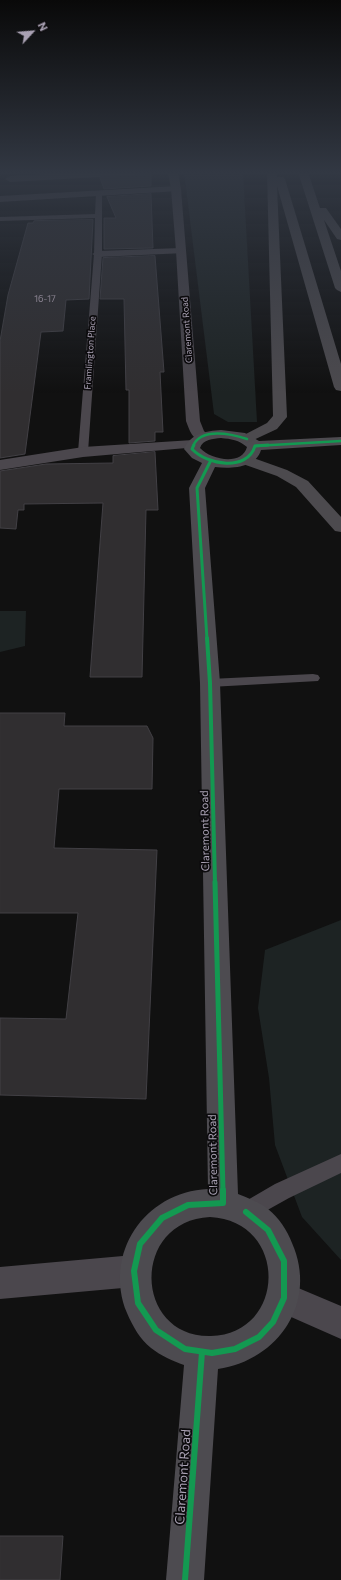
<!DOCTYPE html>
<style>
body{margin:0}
#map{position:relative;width:341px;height:1580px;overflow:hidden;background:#111;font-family:Commissioner,sans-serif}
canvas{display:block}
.north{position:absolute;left:12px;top:12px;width:40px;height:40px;-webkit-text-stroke:3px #0c0b0d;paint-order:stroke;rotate:64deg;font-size:11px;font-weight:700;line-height:16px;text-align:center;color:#a9a1b3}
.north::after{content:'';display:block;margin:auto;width:14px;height:18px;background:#a9a1b3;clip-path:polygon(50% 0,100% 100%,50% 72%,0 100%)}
</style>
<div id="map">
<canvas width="341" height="1580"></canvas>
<div class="north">N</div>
</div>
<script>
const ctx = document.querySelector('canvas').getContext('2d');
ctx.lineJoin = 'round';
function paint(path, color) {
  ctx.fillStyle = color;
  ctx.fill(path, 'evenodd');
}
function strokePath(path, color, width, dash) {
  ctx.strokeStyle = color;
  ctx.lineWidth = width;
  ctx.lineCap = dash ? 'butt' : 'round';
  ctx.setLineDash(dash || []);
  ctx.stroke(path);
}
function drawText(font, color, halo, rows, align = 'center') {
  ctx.font = font + ' Commissioner,sans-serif';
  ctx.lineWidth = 3.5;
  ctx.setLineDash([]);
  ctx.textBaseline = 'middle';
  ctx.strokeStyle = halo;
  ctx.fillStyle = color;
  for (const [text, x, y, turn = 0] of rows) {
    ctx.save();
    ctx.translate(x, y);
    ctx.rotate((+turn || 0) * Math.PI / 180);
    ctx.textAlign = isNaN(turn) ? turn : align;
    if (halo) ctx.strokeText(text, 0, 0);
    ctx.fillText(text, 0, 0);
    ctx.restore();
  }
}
paint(new Path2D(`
 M184 172H243L257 422H228L214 414Z
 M0 611H26L25 646 0 652Z
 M341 920V1260L302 1217 275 1145 269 1078 258 1008 265 950Z`), '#1d2323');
const building = new Path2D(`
 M151 174V186L104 189 100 178Z
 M151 194 153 248 104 249V218H116L107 197Z
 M93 220 89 299 66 300 63 331 41 332 25 454 0 458V341L8 295 28 223H33L34 221Z
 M155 256 164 372H160L163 432H155V441L129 443V390H126L124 299H100L103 258Z
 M155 452 158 510H146L142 677H90L103 503 24 504V510H18L16 529 0 528V471L46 464 113 463V456Z
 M0 713H65L64 726H147L153 738 152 789H59L54 848 157 850 146 1099 0 1095V1018L66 1019 78 913H0Z
 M0 1536H63L60 1580H0Z`);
paint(building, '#302e30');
strokePath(building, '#424045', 1);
paint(new Path2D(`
 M99 191 102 193V254L88 452 83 455 78 452 94 254 95 218 0 221V217L95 214 96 193Z
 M313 674 318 675 320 678 318 681 210 687 205 686 203 683 205 680 210 679Z
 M341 1154V1173L289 1198 246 1222 239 1219 236 1212 239 1205 275 1184Z`), '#4b474d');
paint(new Path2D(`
 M80 172H139L134 175 10 182 5 179 10 176Z
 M176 186 181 189 179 191 0 202V196Z
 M181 248 186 251 185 253 98 257 92 254 98 251Z
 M193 440 198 441 200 444 198 447 83 457 0 470V460L83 447Z
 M284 1282 341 1306V1339L273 1309 268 1298 273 1287Z`), '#4b474d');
paint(new Path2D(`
 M168 172H178L181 189 200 421 204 431 210 437 208 440C194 444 190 432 186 421L176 251 171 189Z
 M134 1255 145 1260 150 1271 145 1282 134 1287 0 1299V1267Z`), '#4b474d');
paint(new Path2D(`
 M221 430 245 433 259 441 341 437V445L261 450C256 468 231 469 215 467L205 488 220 683 238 1194C248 1198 259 1202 268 1209 279 1218 287 1230 292 1243 318 1302 279 1360 218 1369L204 1580H166L184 1365C173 1361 161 1356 151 1348 140 1339 133 1327 127 1313 103 1254 144 1192 208 1189L200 683 189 488 202 463 192 458 184 449C191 433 206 431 221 430ZM221 438C231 439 239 440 247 447 242 466 211 460 200 448 203 439 213 439 221 438ZM210 1217C289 1221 287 1334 211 1336 134 1338 130 1221 210 1217Z`), '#4d4b50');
paint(new Path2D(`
 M267 172H277V177H283L285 179 341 364V391L336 390 334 387 277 186 287 417 277 429 247 443 242 442 240 439 242 436 267 423 273 416Z
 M298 172H308L320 208H326L341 229V240L337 239 324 220 341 271V292L337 290 335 288Z
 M245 455 287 470 308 481 341 517V532L335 531 296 487 277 476 240 463 237 460 240 457Z`), '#4c4a4e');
strokePath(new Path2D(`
 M193 446C201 427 232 434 247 439
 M255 446 341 441`), '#139951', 2.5);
strokePath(new Path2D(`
 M194 445 192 449C207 465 247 472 255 446L268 445
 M207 639 197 488 210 462`), '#139951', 3);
strokePath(new Path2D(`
 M207 638 210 683 215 883`), '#139951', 4);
strokePath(new Path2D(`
 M215 882 223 1191`), '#139951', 5);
strokePath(new Path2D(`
 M223 1190V1203L188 1205 162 1218 140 1244 134 1271 138 1303 156 1330 185 1349 212 1353 235 1349 259 1337 273 1322 284 1298V1261L268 1230 246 1212
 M185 1580 202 1352`), '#139951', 6);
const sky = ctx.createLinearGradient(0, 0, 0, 393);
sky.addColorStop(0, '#090909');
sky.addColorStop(0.44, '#323843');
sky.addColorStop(1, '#32384300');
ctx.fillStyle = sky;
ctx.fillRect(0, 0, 341, 393);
drawText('9px', '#8b8492', null, [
 ["16-17",45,299]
]);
drawText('9px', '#a9a1b3', '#0c0b0d', [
 ["Claremont Road",187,330,-94],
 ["Framlington Place",90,353,-86]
]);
drawText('11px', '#a9a1b3', '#0c0b0d', [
 ["Claremont Road",205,831,-91],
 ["Claremont Road",213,1155,-91]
]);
drawText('13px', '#a9a1b3', '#0c0b0d', [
 ["Claremont Road",183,1477,-86]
]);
</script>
